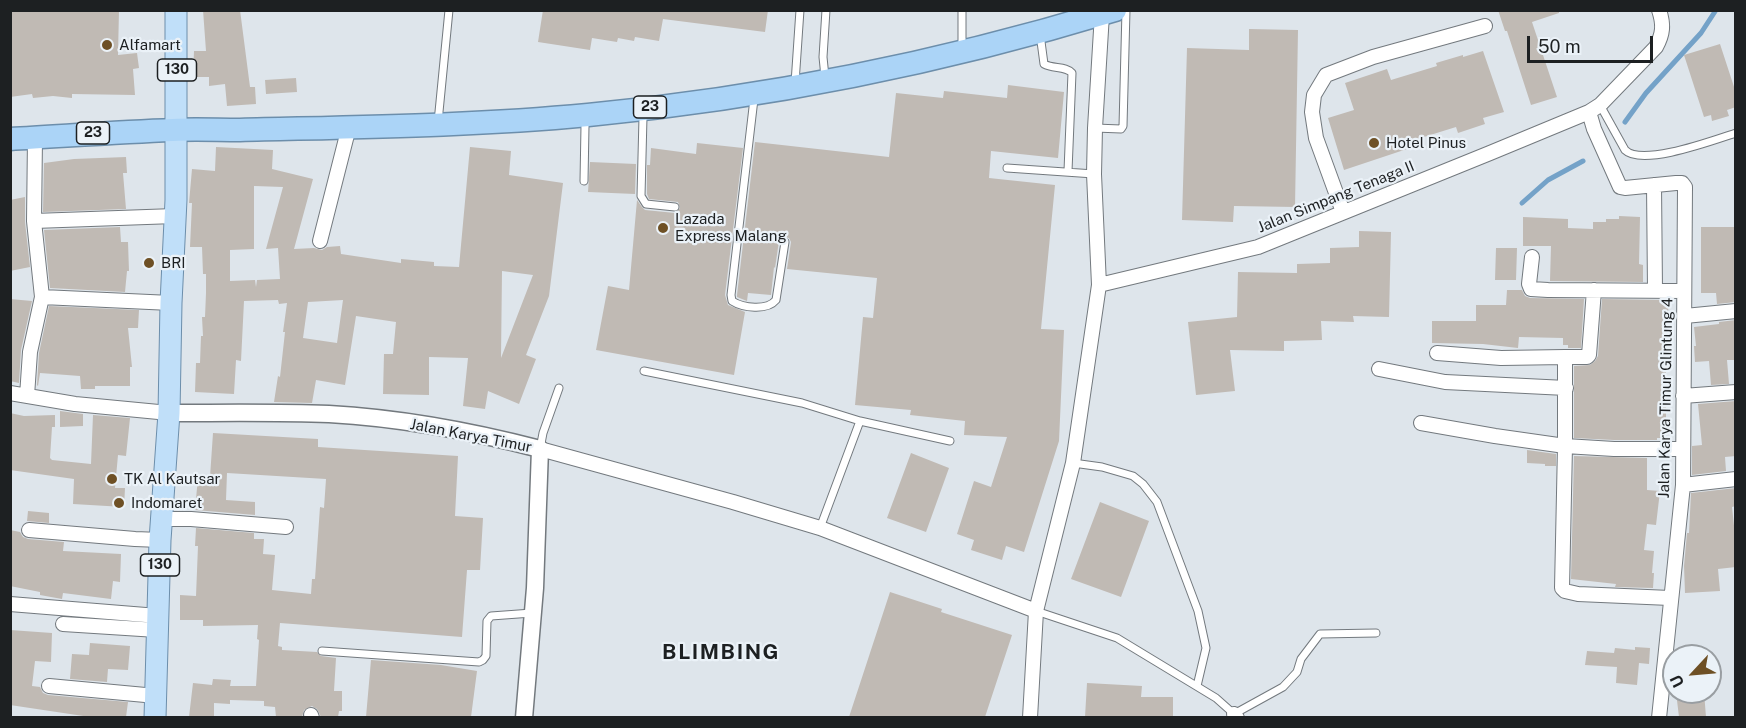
<!DOCTYPE html>
<style>
body{margin:0}
#map{position:relative;width:1746px;height:728px;overflow:hidden;background:#dee5eb;font-family:"Public Sans",sans-serif}
canvas{display:block}
.frame{position:absolute;inset:0;border:12px solid #1d2022;pointer-events:none}
.north{position:absolute;left:1662px;top:644px;width:60px;height:60px;box-sizing:border-box;background:#ebf2f8;border:2px solid #999ea2;border-radius:50%;rotate:244deg;font-size:16px;font-weight:700;line-height:24px;text-align:center;color:#1d2022}
.north::after{content:'';display:block;margin:auto;width:21px;height:27px;background:#6e5025;clip-path:polygon(50% 0,100% 100%,50% 72%,0 100%)}
.scale{position:absolute;left:1527px;top:36px;width:126px;height:27px;box-sizing:border-box;border:3px solid #1d2022;border-top:0;padding-left:8px;font-size:18px;line-height:21px;white-space:nowrap;color:#1d2022;-webkit-text-stroke:4px #ebf2f8;paint-order:stroke}
</style>
<div id="map">
<canvas width="1746" height="728"></canvas>
<div class="frame"></div>
<div class="north">U</div>
<div class="scale">50 m</div>
</div>
<script>
const ctx = document.querySelector('canvas').getContext('2d');
ctx.lineJoin = 'round';
function strokePath(path, color, width, dash) {
  ctx.strokeStyle = color;
  ctx.lineWidth = width;
  ctx.lineCap = dash ? 'butt' : 'round';
  ctx.setLineDash(dash || []);
  ctx.stroke(path);
}
function paint(path, color) {
  ctx.fillStyle = color;
  ctx.fill(path, 'evenodd');
}
function drawText(font, color, halo, rows, align = 'center') {
  ctx.font = font + ' "Public Sans",sans-serif';
  ctx.lineWidth = 4.5;
  ctx.setLineDash([]);
  ctx.textBaseline = 'middle';
  ctx.strokeStyle = halo;
  ctx.fillStyle = color;
  for (const [text, x, y, turn = 0] of rows) {
    ctx.save();
    ctx.translate(x, y);
    ctx.rotate((+turn || 0) * Math.PI / 180);
    ctx.textAlign = isNaN(turn) ? turn : align;
    if (halo) ctx.strokeText(text, 0, 0);
    ctx.fillText(text, 0, 0);
    ctx.restore();
  }
}
strokePath(new Path2D(`
 M1625 122 1646 93 1701 33 1716 10
 M1522 203 1548 180 1583 161`), '#74a2c8', 5);
paint(new Path2D(`
 M10 10H119L118 55 137 53 139 68 133 69 135 95 72 94V98L53 96 33 98 32 94 10 97Z
 M203 10H240L250 87H255L256 104 227 106 225 84 209 86V77H193L194 51H206Z
 M543 10H768L765 32 663 19 659 41 635 37 634 41 618 38 617 42 592 38 590 50 538 42Z
 M1498 10H1559V13L1532 22 1557 97 1531 105 1507 31H1505Z
 M1249 29 1298 30 1295 207 1234 206 1233 222 1182 220 1187 48 1249 50Z
 M1720 44 1736 93V107L1727 110 1729 116 1712 121 1711 115 1704 117 1684 55Z
 M1483 51 1504 112 1483 118 1485 124 1458 133 1456 127 1411 141 1413 147 1344 170 1328 118 1354 110 1345 83 1387 69 1391 80 1437 66 1436 63 1463 55V57Z
 M296 78 297 92 266 94 265 80Z
 M1008 85 1064 92 1058 158 991 151 989 178 1055 185 1041 329 1064 330 1059 441 1024 552 1006 546 1002 560 971 550 974 540 957 534 974 481 991 487 1007 437 964 435 965 421 910 415 911 410 855 405 863 317 873 318 877 278 787 269 791 242 789 238 784 237 779 241 775 268 774 267 771 295 748 293 747 301 737 297V295L755 142 889 157 896 93 943 98 944 91 1007 98Z
 M697 143 743 148 725 295 728 305 745 312 734 375 596 350 608 286 629 290 637 200 642 207 645 210 675 213 680 208 678 202 649 199 647 194V165H650L651 148 696 154Z
 M216 147 273 150 272 169 313 179 294 249 314 248 322 250 327 247 340 246 341 254 401 263V259L434 262V266L459 267 470 147 511 151 509 175 563 183 549 296 526 355 536 359 519 404 488 391 485 409 463 406 468 358 429 357V395L383 394 384 354H393L396 322 356 316 345 385 316 380 312 403 274 402 278 376 280 377 285 332H283L287 303 279 304 278 300 244 301 241 361 236 360 234 394 195 392 196 363H200L201 336H203L202 317H205L206 293V274H203L202 247H190L192 203H189L192 169 215 171ZM254 186 283 187 266 249 278 248 280 279 257 280 256 287 255 280 230 281V250L254 249ZM502 271 533 275 501 358ZM343 300 337 343 303 338 308 302Z
 M126 157 127 173H123L126 209 43 212 44 163 74 159Z
 M590 162 636 164 635 194 588 192Z
 M25 197V222L30 267 10 271V200Z
 M1619 216 1640 217 1639 264 1643 265V282L1550 281 1551 246H1523V217L1568 219V228L1593 229V222H1606V219H1619Z
 M120 227 121 242H128L129 271H127L125 292 50 288 44 230Z
 M1701 227H1736V302L1717 304 1716 293H1701Z
 M1359 231 1391 232 1389 317 1353 316 1354 322 1321 321 1322 340 1284 341V351L1230 350 1235 391 1196 395 1188 322 1237 317 1238 272 1297 273V264L1330 263V248L1359 247Z
 M1496 248H1517L1516 280H1495Z
 M1507 290H1522L1525 296 1530 298 1584 299 1581 348H1568V345H1563V338L1519 337 1518 348 1483 344 1432 343V321H1476V305H1506Z
 M10 299 32 301 21 350 19 383 10 381Z
 M1602 299 1668 300 1669 332H1667L1666 354V421H1663V438H1657V440H1614L1574 438V366L1590 365 1595 361 1598 356Z
 M49 306 139 310 138 328H128L132 367H130V386H95V389H81L80 376 40 373 38 386 37 385 39 353Z
 M1736 320V360H1727L1729 384 1711 385 1709 361 1695 362 1694 346H1696L1694 327 1719 324V322Z
 M1736 401V456L1725 457 1726 471 1692 475V446L1702 445 1698 404Z
 M60 411 83 414V426L60 427Z
 M10 413 24 416 55 415V427H52L50 458 52 460 91 464 93 415 130 418 126 456 118 455 115 488H125L124 507 73 504 74 479 10 470Z
 M213 433 318 439V447L458 456 455 516 483 518 480 570H467L462 637 280 623 278 646 282 647V650L317 652 321 656 336 658 334 691H342V711H339L338 717H321L317 709 312 706 304 710 302 717H276L275 707 264 706V701L230 700V704L214 703V717H189L193 683 212 685 213 679 231 680 230 686H256L259 640 257 639 258 625 203 626V620H180V595L196 596 198 546H195L196 528 254 533V539H264L263 554 275 555 272 590 311 594 312 579H315L320 507 324 508 326 479 227 473 226 500 255 502V515L195 510 198 477H210Z
 M1527 450 1556 454V466H1545V464L1527 463Z
 M911 453 949 468 926 532 887 518Z
 M1574 456 1647 458V490L1660 491 1656 525 1647 524 1644 550 1654 551 1652 573H1654L1653 588 1615 587 1616 584 1571 579Z
 M1736 488V506L1732 507 1736 544V567L1718 569 1720 591 1685 593 1684 566 1687 533H1689L1691 493Z
 M1100 502 1149 521 1121 597 1071 579Z
 M28 511 49 513V523L27 521Z
 M10 530 20 532 23 537 28 539 64 542 63 551 121 554 120 582 113 581 111 599 63 593 62 599 40 595V592L10 586Z
 M890 592 942 609 941 612 1012 635 985 717H849Z
 M10 630 52 633 51 662 35 661 32 686 40 687 43 693 48 695 128 702 126 717H90L10 705Z
 M90 643 130 646 128 670 108 669 107 682 70 679 72 654 89 655Z
 M1635 647 1650 648 1649 664 1639 663 1637 685 1616 683 1617 667 1585 665 1587 651 1614 653 1615 648 1635 650Z
 M371 660 441 665 477 671 471 717H366Z
 M1087 683 1142 686 1141 697H1173V717H1085Z
 M1676 692H1704L1706 717H1679Z`), '#c0bab4');
const service = new Path2D(`
 M1040 34 1044 64C1053 69 1066 66 1072 73L1068 171
 M962 47V10
 M825 77 823 57 826 10
 M795 83 800 10
 M754 99 731 295 732 301C743 308 767 311 776 300L785 242
 M1600 105 1625 150C1642 167 1714 140 1736 133
 M646 111 643 117 641 196 646 204 675 207
 M438 122 449 10
 M1095 128 1121 129 1123 126 1126 10
 M1007 168 1094 174
 M584 181 585 126 586 117
 M644 371 802 403 860 421
 M540 449 543 433 559 388
 M1073 463 1102 467 1133 476 1143 484 1157 502 1198 611 1206 648 1197 686
 M820 528 860 421 950 441
 M1036 611 1117 638 1216 698 1234 714 1283 687 1297 672 1301 659 1320 634 1376 633
 M322 651 479 662 483 660 486 656 487 621 491 616 532 613`);
const minor = new Path2D(`
 M1589 112 1594 129 1620 187 1625 188 1676 183H1682L1685 187 1683 485 1659 718
 M1654 185 1655 290
 M1343 212 1316 138 1312 112 1314 95 1326 75 1373 57 1485 26
 M34 221 175 216
 M320 241 349 127
 M1532 257 1529 284 1531 289 1548 290 1684 291
 M1099 285 1258 247 1490 153 1589 112 1600 105 1656 47C1663 34 1664 25 1659 10
 M42 297 171 303
 M1685 316 1736 311
 M1437 353 1501 358 1565 357V446L1614 449H1683
 M1565 357H1587L1589 355 1594 290
 M1379 369 1445 382 1566 388
 M10 393 75 404 169 413
 M27 396 30 352 42 297 34 221 35 138
 M1683 396 1736 392
 M1421 423 1495 436 1565 446 1562 588 1565 591 1578 594 1670 598
 M540 449 733 502 820 528 1036 611
 M1683 485 1736 479
 M162 519H191L286 527
 M29 530 135 539 160 540
 M10 604 158 616
 M63 624 157 630
 M49 686 156 696
 M1234 714 1237 718
 M311 715 312 718
 M1030 718 1036 611 1073 463 1099 285 1094 174 1095 128 1102 14`);
const tertiary = new Path2D(`
 M169 413C222 413 276 412 329 414 400 418 471 431 540 449L535 588 524 718`);
const primary = new Path2D(`
 M155 718 160 540 169 413 171 303 176 200V10`);
const trunk = new Path2D(`
 M10 139C65 136 119 132 173 130 195 129 218 130 240 130 356 127 472 126 588 115 766 98 944 62 1115 10`);
strokePath(service, '#73797e', 9);
strokePath(minor, '#73797e', 16);
strokePath(tertiary, '#73797e', 19);
strokePath(primary, '#6c8eab', 23);
strokePath(trunk, '#6c8eab', 25);
strokePath(service, '#fff', 7);
strokePath(minor, '#fff', 14);
strokePath(tertiary, '#fff', 16);
strokePath(primary, '#c0dff9', 21);
strokePath(trunk, '#abd4f7', 22);
for (const [x, y, r, color] of [
 [107,45,6,"#6e5025"],
 [1374,143,6,"#6e5025"],
 [663,228,6,"#6e5025"],
 [149,263,6,"#6e5025"],
 [112,479,6,"#6e5025"],
 [119,503,6,"#6e5025"]
]) {
  const dot = new Path2D();
  dot.arc(x, y, r, 0, 2 * Math.PI);
  ctx.fillStyle = color;
  ctx.fill(dot);
  strokePath(dot, '#ebf2f8', 2);
}
for (const [x, y, w] of [
 [177,70,39],
 [650,107,33],
 [93,133,33],
 [160,565,39]
]) {
  const box = new Path2D();
  box.roundRect(x - w / 2, y - 11, w, 22, 4.5);
  ctx.fillStyle = '#ebf2f8';
  ctx.fill(box);
  strokePath(box, '#1d2022', 1.5);
}
drawText('bold 14px', '#1d2022', null, [
 ["130",177,70],
 ["23",650,107],
 ["23",93,133],
 ["130",160,565]
]);
drawText('15px', '#1d2022', '#ebf2f8', [
 ["Alfamart",119,45],
 ["Hotel Pinus",1386,143],
 ["Lazada",675,219],
 ["Express Malang",675,236],
 ["BRI",161,263],
 ["TK Al Kautsar",124,479],
 ["Indomaret",131,503]
], 'left');
drawText('15px', '#1d2022', '#ebf2f8', [
 ["Jalan Simpang Tenaga II",1336,197,-22],
 ["Jalan Karya Timur Glintung 4",1666,398,-89],
 ["Jalan Karya Timur",471,436,11]
]);
ctx.letterSpacing = '1.5px';
drawText('bold 21px', '#1d2022', '#ebf2f8', [
 ["BLIMBING",721,653]
]);
ctx.letterSpacing = '0px';
</script>
